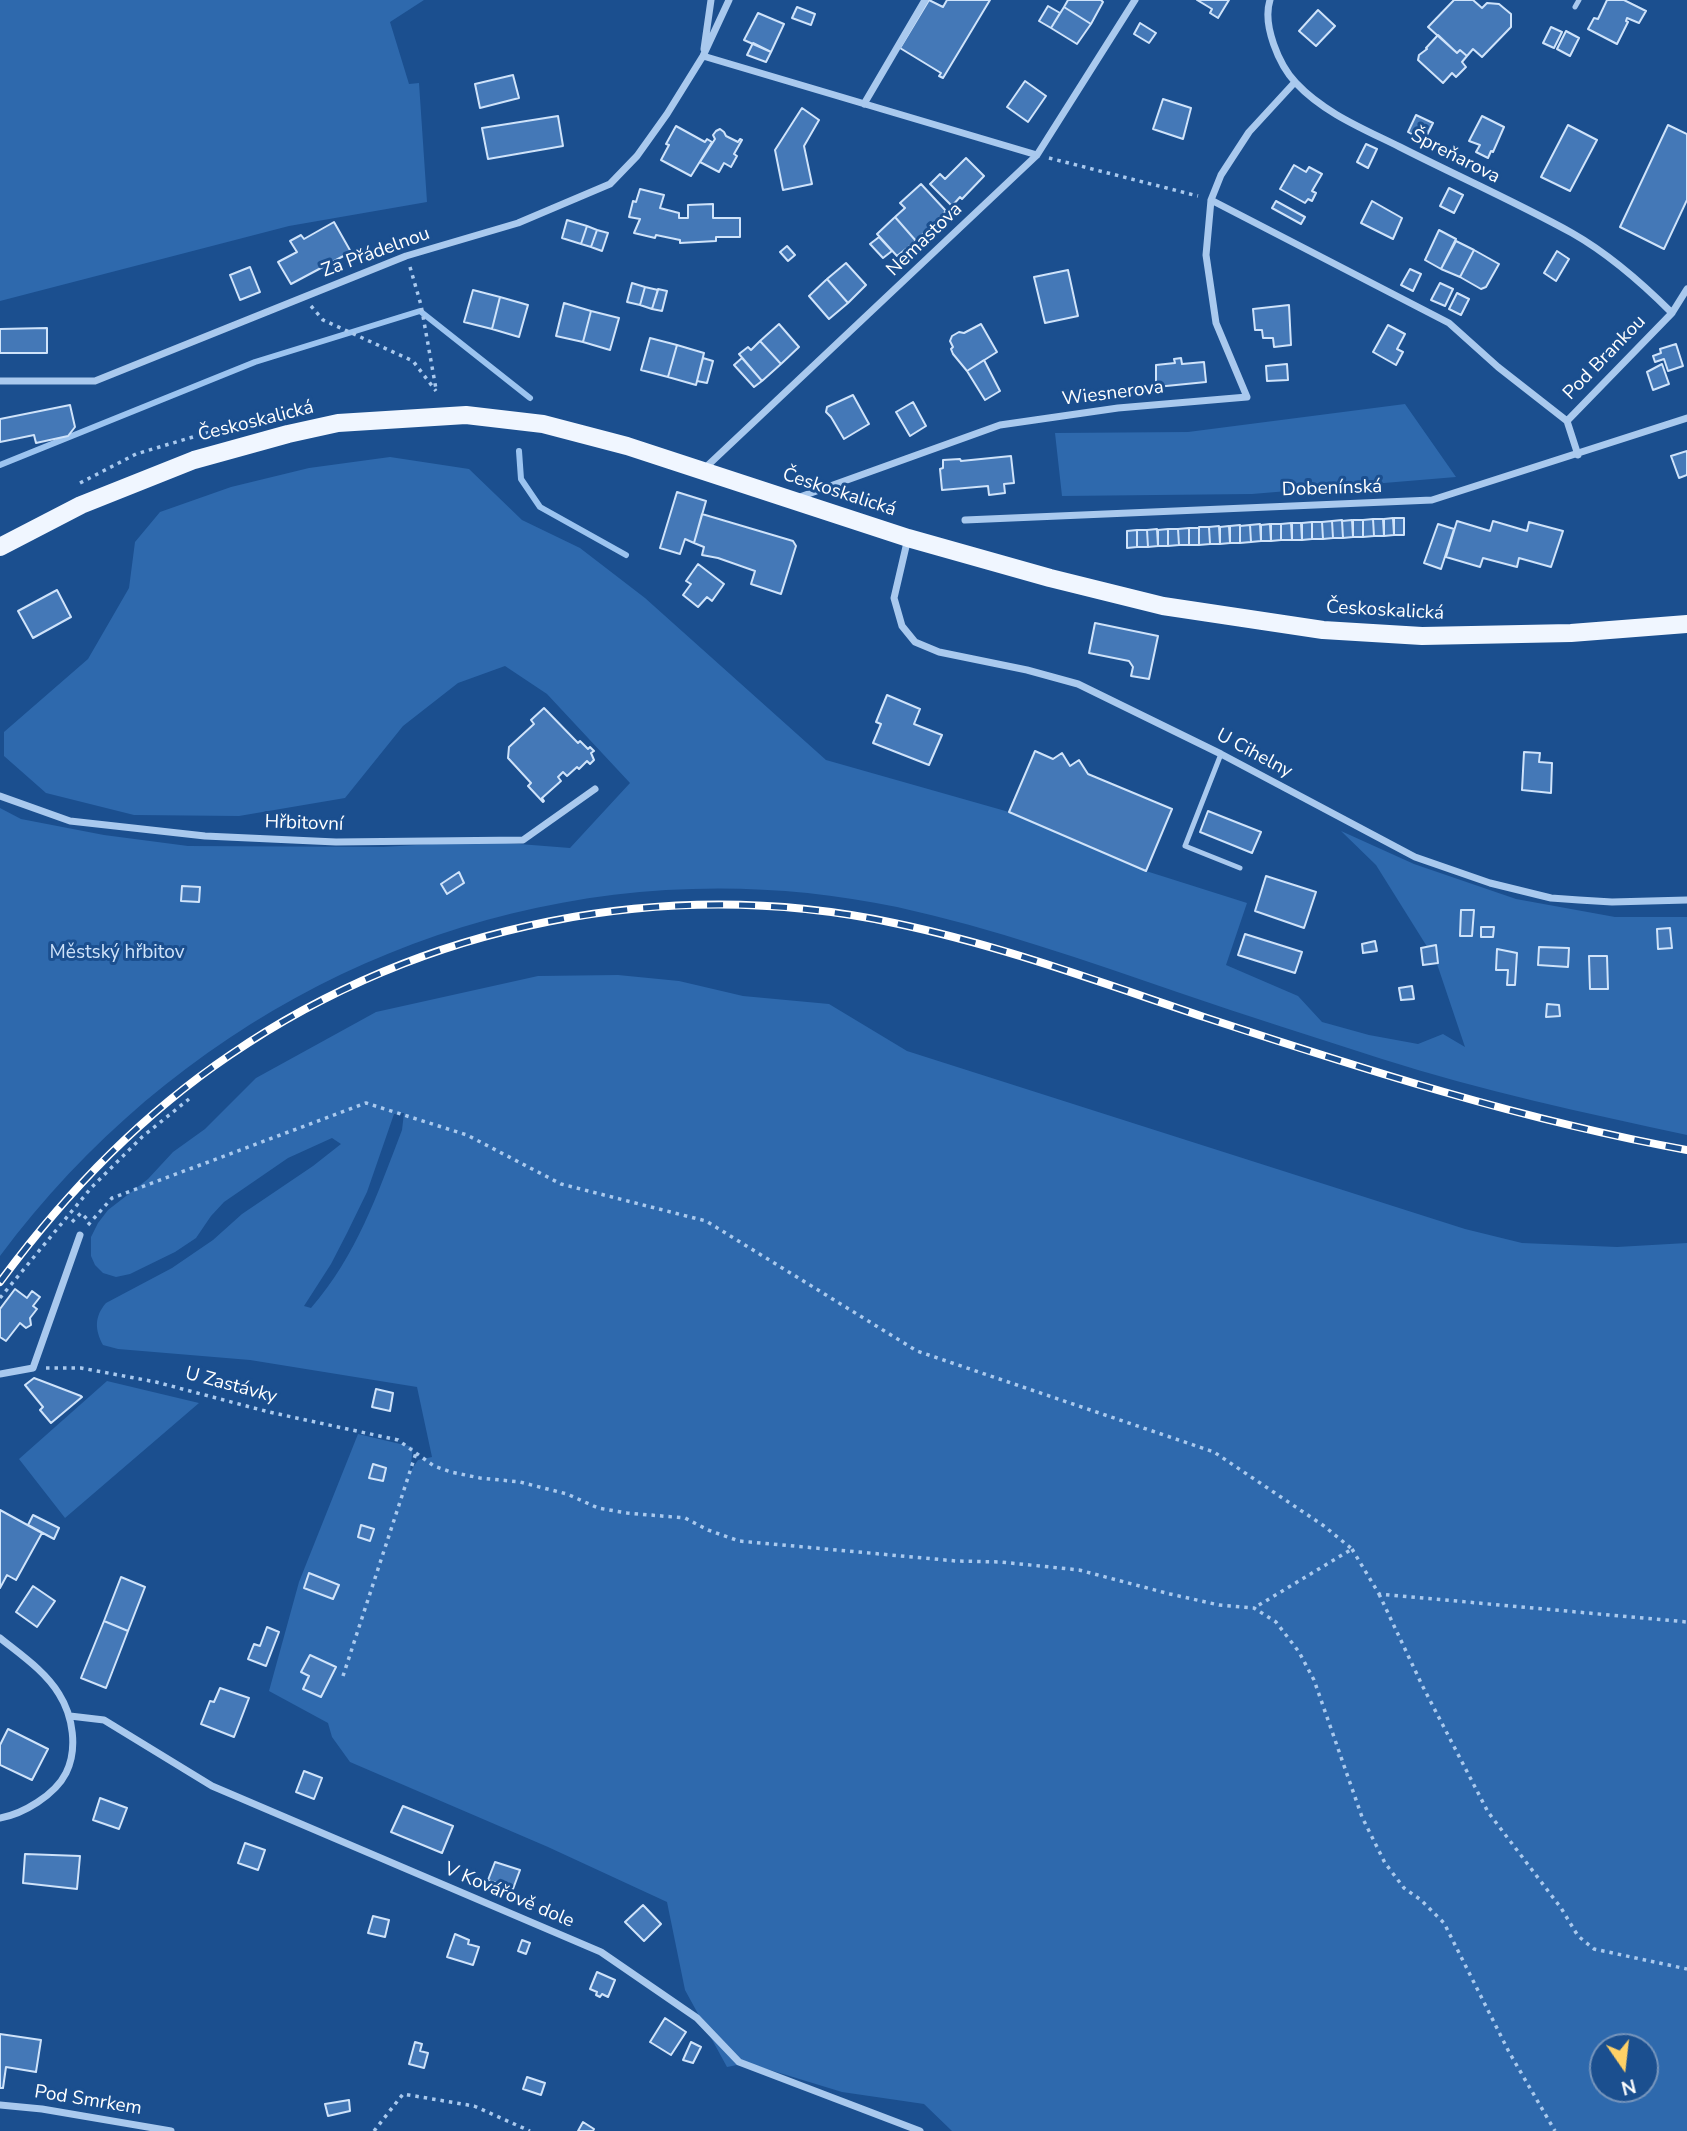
<!DOCTYPE html>
<meta charset="utf-8">
<style>
body{margin:0}
#map{position:relative;width:1687px;height:2131px;overflow:hidden;background:#1b4f8f;font-family:"Nunito Sans",sans-serif}
canvas{display:block}
.north{position:absolute;left:1589px;top:2033px;width:70px;height:70px;box-sizing:border-box;background:#1b4f8f;border:2px solid #7695bc;border-radius:50%;rotate:166deg;font-size:19px;font-weight:700;line-height:28px;text-align:center;color:#fff}
.north::after{content:'';display:block;margin:auto;width:24px;height:32px;background:#ffd166;clip-path:polygon(50% 0,100% 100%,50% 72%,0 100%)}
</style>
<div id="map">
<canvas width="1687" height="2131"></canvas>
<div class="north">N</div>
</div>
<script>
const ctx = document.querySelector('canvas').getContext('2d');
ctx.lineJoin = 'round';
function paint(path, color) {
  ctx.fillStyle = color;
  ctx.fill(path, 'evenodd');
}
function strokePath(path, color, width, dash) {
  ctx.strokeStyle = color;
  ctx.lineWidth = width;
  ctx.lineCap = dash ? 'butt' : 'round';
  ctx.setLineDash(dash || []);
  ctx.stroke(path);
}
function drawText(font, color, halo, rows, align = 'center') {
  ctx.font = font + ' "Nunito Sans",sans-serif';
  ctx.lineWidth = 6;
  ctx.setLineDash([]);
  ctx.textBaseline = 'middle';
  ctx.strokeStyle = halo;
  ctx.fillStyle = color;
  for (const [text, x, y, turn = 0] of rows) {
    ctx.save();
    ctx.translate(x, y);
    ctx.rotate((+turn || 0) * Math.PI / 180);
    ctx.textAlign = isNaN(turn) ? turn : align;
    if (halo) ctx.strokeText(text, 0, 0);
    ctx.fillText(text, 0, 0);
    ctx.restore();
  }
}
paint(new Path2D(`
 M0 0H424L390 22 409 84 419 83 427 202 289 226 0 301Z
 M1405 404 1456 477 1252 494 1062 496 1055 433 1188 432Z
 M390 457 469 469 522 520 580 548 645 598 826 760 1009 812 1146 871 1247 903 1226 965 1298 996 1322 1022 1369 1035 1418 1044 1443 1034 1465 1047 1436 961 1376 865 1341 831 1414 864 1516 899 1615 917H1687V1135C1585 1113 1482 1091 1382 1059 1315 1037 1247 1016 1180 993 1087 961 993 928 897 907 553 835 208 977 0 1256V808L21 819 104 835 188 846 383 847 481 841 570 848 630 783 547 694 505 666 458 683 403 726 345 798 239 816 134 815 46 793 4 756V732L88 659 129 588 135 542 160 512 231 487 309 468Z
 M618 975 679 981 743 996 829 1004 907 1051 1465 1229 1522 1243 1617 1247 1687 1243V2131H952L924 2104 842 2092 747 2063 727 2067 685 1990 667 1902 548 1847 350 1762 332 1737 328 1723 269 1691 299 1582 358 1434 413 1447 410 1472 418 1460 432 1457 417 1387 250 1360 118 1349 103 1345C95 1330 94 1317 106 1303L172 1268 213 1240 242 1214 313 1166 341 1144 332 1138 288 1158 224 1202 211 1216 196 1238 175 1252 130 1274 116 1277 103 1273 95 1265 91 1256V1237L98 1223 108 1210 148 1179 173 1152 205 1129 256 1078 376 1012 538 976ZM404 1113 402 1130C377 1195 357 1255 311 1308L304 1306 331 1264 347 1233 367 1192 394 1114ZM1603 2047H1645V2089H1603Z
 M107 1381 199 1403 65 1518 19 1459Z`), '#2e69ad');
strokePath(new Path2D(`
 M519 451 521 479 540 507 626 555
 M0 465 255 362 420 311 530 398`), '#9cc4f0', 6);
const building = new Path2D(`
 M929 0 943 7 947 0H990L943 78 939 76 941 73 900 48Z
 M1068 0H1101L1103 2 1091 24 1064 7Z
 M1197 0H1229L1218 18 1210 13 1212 9Z
 M1454 0H1473L1482 8 1487 3 1499 4 1511 14V27L1482 57 1473 49 1467 56 1460 50 1457 53 1428 27Z
 M1607 0H1624L1646 11 1639 23 1627 18 1626 21 1628 22 1617 44 1588 29 1594 18 1598 19Z
 M1048 6 1060 13 1051 28 1039 21Z
 M797 7 815 14 811 25 792 18Z
 M1064 7 1091 24 1077 44 1051 28Z
 M1318 10 1335 26 1316 46 1299 31Z
 M758 13 784 24 771 52 744 40Z
 M1140 23 1156 33 1149 43 1134 34Z
 M1551 27 1562 32 1554 48 1543 43Z
 M1566 31 1579 38 1570 56 1557 49Z
 M1438 35 1457 53 1460 50 1467 56 1462 62 1466 67 1456 77 1452 73 1443 83 1418 60 1419 55 1427 49 1426 48Z
 M753 43 771 52 766 62 747 55Z
 M513 75 519 98 480 108 475 84Z
 M1025 81 1046 96 1028 122 1007 107Z
 M1163 99 1191 108 1183 139 1153 129Z
 M802 108 819 120 804 146 812 184 783 190 775 150Z
 M1416 115 1433 123 1424 141 1408 132Z
 M558 116 563 146 488 159 482 128Z
 M1482 116 1504 127 1493 152 1491 151 1488 158 1476 152 1480 145 1469 141Z
 M1568 125 1597 140 1570 191 1541 177Z
 M1668 125 1687 134V200L1664 249 1620 227Z
 M676 126 705 142 707 139 712 142 691 176 661 160 669 145 666 144Z
 M720 129 724 132 726 136 738 142 740 139 742 140 734 154 737 156 731 167 724 163 719 172 700 162 715 139 713 135 716 131Z
 M1366 144 1377 149 1368 168 1357 162Z
 M966 158 984 176 962 199 960 197 952 206 930 184 940 174 945 179Z
 M1294 165 1306 172 1309 167 1322 174 1312 191 1316 193 1312 201 1308 199 1305 203 1280 189Z
 M921 184 946 211 916 241 895 217 905 208 900 203Z
 M1449 188 1463 195 1454 213 1440 206Z
 M640 189 664 195 660 208 679 213V218H688V205L713 204V218H740V237H716V241L680 243V240L656 235 655 238 634 233 640 219 629 217 633 201 636 202Z
 M1276 201 1305 217 1301 224 1272 208Z
 M1372 201 1402 218 1393 239 1361 223Z
 M895 217 916 241 897 256 877 234Z
 M567 220 587 226 581 244 562 238Z
 M334 222 351 252 291 284 278 262 297 252 290 241 301 235 304 239Z
 M587 226 597 230 591 247 581 244Z
 M597 230 608 233 602 251 591 247Z
 M1439 230 1456 239 1441 269 1425 260Z
 M879 237 892 251 883 258 870 244Z
 M1456 241 1474 250 1460 277 1441 269Z
 M787 246 795 255 788 261 780 252Z
 M1474 250 1499 264 1486 287 1481 289 1460 277Z
 M1557 251 1569 259 1556 281 1544 273Z
 M846 263 866 285 848 303 827 279Z
 M250 267 260 292 240 300 230 275Z
 M1410 269 1421 274 1413 291 1401 285Z
 M1068 270 1078 316 1045 323 1034 277Z
 M827 279 848 303 829 319 809 296Z
 M632 283 645 287 640 305 627 302Z
 M1440 283 1453 289 1445 306 1431 300Z
 M645 287 658 290 652 309 640 305Z
 M658 289 667 291 662 311 652 309Z
 M473 290 500 297 492 329 464 322Z
 M1457 293 1469 299 1461 315 1449 309Z
 M500 297 528 305 519 337 492 329Z
 M564 303 591 311 583 342 556 336Z
 M1289 305 1291 345 1274 347 1273 338H1263L1262 330H1255L1253 309Z
 M591 311 619 318 610 350 583 342Z
 M779 324 799 347 781 364 760 341Z
 M981 324 997 352 967 371 953 354 951 349 953 347 950 341 952 336 959 332 964 333Z
 M1388 325 1405 334 1397 349 1403 352 1396 365 1373 352Z
 M47 328V353H0V329Z
 M650 338 677 345 668 377 641 370Z
 M760 341 781 364 762 381 739 354 748 347 751 350Z
 M1676 344 1683 366 1668 371 1664 359 1655 362 1653 356 1661 353 1660 349Z
 M677 345 704 353 696 385 668 377Z
 M703 358 713 361 707 383 697 381Z
 M742 358 762 381 754 387 734 365Z
 M1181 358 1182 364 1204 362 1206 382 1156 387V365L1175 363 1174 359Z
 M984 360 1000 391 985 400 967 371Z
 M1287 364 1288 380 1267 381 1266 366Z
 M1662 364 1669 384 1653 390 1647 372Z
 M853 395 869 424 844 439 831 417 826 412 827 407Z
 M913 402 926 426 910 436 896 412Z
 M70 405 75 427 68 436 36 443 34 435 0 442V419Z
 M1687 451V475L1679 478 1671 456Z
 M1011 456 1014 483 1004 484 1005 493 989 495 988 486 942 490 940 469 943 468V460L960 459 961 461Z
 M677 492 706 501 694 543 685 539 680 554 660 548Z
 M702 514 793 541 796 546 781 594 751 584 755 571 718 558 702 555 704 547 694 543Z
 M1393 518 1394 535 1384 536V519Z
 M1394 518H1404V535H1394Z
 M1373 519 1374 536 1363 537V520Z
 M1373 519H1383L1384 536H1374Z
 M1342 520 1343 538H1333L1332 521Z
 M1352 520 1353 537 1343 538 1342 521Z
 M1353 520H1363V537H1353Z
 M1332 521 1333 538 1323 539 1322 522Z
 M1457 521 1490 531 1493 521 1527 531 1529 522 1563 531 1551 567 1519 558 1517 567 1483 558 1480 567 1446 557Z
 M1312 522V539L1302 540V523Z
 M1312 522H1322L1323 539H1312Z
 M1291 523 1292 540H1281V524Z
 M1292 523H1301L1302 540H1292Z
 M1260 524 1261 541 1251 542 1250 525Z
 M1270 524 1271 541H1261V525Z
 M1271 524H1281V540L1271 541Z
 M1438 524 1454 529 1441 569 1424 563Z
 M1240 525V543H1230V526Z
 M1250 525 1251 542 1240 543V526Z
 M1219 526 1220 544H1210L1209 527Z
 M1229 526 1230 543 1220 544V527Z
 M1199 527H1209L1210 544 1199 545Z
 M1189 528V545H1179L1178 529Z
 M1189 528H1199V545H1189Z
 M1157 529 1158 546 1148 547 1147 530Z
 M1168 529V546H1158V530Z
 M1168 529H1178L1179 545 1168 546Z
 M1137 530V547L1127 548V531Z
 M1137 530H1147L1148 547H1137Z
 M698 564 724 584 712 601 707 597 698 607 683 595 691 584 686 581Z
 M57 590 71 617 33 638 18 611Z
 M1095 623 1158 636 1149 679 1131 676 1133 667 1129 661 1089 653Z
 M887 695 920 709 914 724 942 735 929 765 873 743 881 724 876 722Z
 M544 708 578 743 580 741 588 749 590 747 594 751 591 753 594 760 590 764 587 761 579 769 577 767 567 776 563 772 558 777 561 781 542 798 544 801 543 802 528 786 531 783 508 758 509 747 534 724 531 720Z
 M1035 751 1053 759 1062 753 1070 766 1079 760 1088 774 1172 809 1146 871 1009 812Z
 M1524 752 1540 753 1539 762 1552 763 1551 793 1522 790Z
 M1208 811 1261 832 1252 853 1200 832Z
 M459 872 464 883 447 894 441 884Z
 M1266 876 1316 892 1304 928 1255 911Z
 M182 886 200 887 199 902 181 901Z
 M1461 910H1474L1472 936H1460Z
 M1481 927H1494L1493 937H1481Z
 M1670 928 1672 948 1658 949 1657 929Z
 M1245 934 1302 952 1295 973 1238 955Z
 M1375 941 1377 951 1363 953 1362 944Z
 M1436 945 1438 963 1423 965 1421 948Z
 M1539 947 1569 948 1568 967 1538 965Z
 M1497 949 1517 953 1515 985H1507L1508 970H1496Z
 M1589 956H1607L1608 989H1590Z
 M1412 986 1414 999 1401 1000 1399 988Z
 M1547 1004 1559 1005 1560 1016 1546 1017Z
 M15 1289 27 1298 32 1291 40 1297 33 1306 37 1309 30 1318 31 1325 26 1328 20 1323 6 1341 0 1337V1309Z
 M34 1378 81 1396 82 1397 51 1423 40 1410 43 1407 25 1385Z
 M376 1389 393 1393 390 1411 372 1407Z
 M373 1464 386 1468 383 1481 369 1478Z
 M0 1510 42 1533 16 1580 7 1575 0 1588Z
 M33 1515 59 1528 54 1539 28 1525Z
 M361 1525 374 1529 370 1541 358 1537Z
 M309 1573 339 1585 333 1599 304 1588Z
 M121 1577 145 1587 128 1631 104 1621Z
 M33 1586 55 1601 37 1627 16 1612Z
 M104 1621 128 1631 106 1688 81 1678Z
 M267 1627 279 1632 266 1666 248 1659 254 1644 260 1646Z
 M310 1655 336 1667 321 1697 303 1689 309 1676 301 1672Z
 M220 1688 249 1698 234 1737 201 1724 210 1701 214 1702Z
 M8 1729 48 1749 32 1780 0 1765V1745Z
 M304 1771 322 1778 314 1799 296 1792Z
 M100 1798 127 1808 119 1829 93 1820Z
 M403 1806 453 1826 442 1853 391 1832Z
 M245 1843 265 1850 258 1870 238 1863Z
 M25 1854 80 1856 77 1889 23 1883Z
 M495 1862 520 1870 513 1889 488 1880Z
 M643 1905 661 1924 644 1941 625 1922Z
 M373 1916 389 1920 385 1937 368 1933Z
 M455 1934 469 1940 468 1944 479 1947 473 1965 447 1957Z
 M522 1940 530 1943 526 1954 518 1951Z
 M597 1972 615 1980 608 1997 602 1994 600 1997 596 1995 597 1992 590 1989Z
 M665 2018 686 2032 671 2055 650 2042Z
 M0 2034 41 2040 36 2072 6 2067 3 2088H0Z
 M415 2042 422 2044 420 2051 428 2053 424 2068 409 2064Z
 M691 2042 701 2047 693 2063 683 2060Z
 M527 2077 545 2083 541 2095 523 2089Z
 M349 2100 350 2111 328 2116 325 2104Z
 M583 2122 594 2129 593 2131H578Z`);
paint(building, '#4478b7');
strokePath(building, '#cfe3fa', 2);
strokePath(new Path2D(`
 M1049 158 1198 196
 M410 267 421 305 436 389
 M311 306 323 320 413 361 436 391
 M80 483 136 454 253 419 262 422
 M72 1222 81 1213 90 1222
 M88 1225 112 1198 366 1103 467 1135 561 1184 706 1221 917 1351 1214 1452 1324 1526 1352 1549 1254 1608
 M0 1298 91 1188 142 1137 189 1099
 M46 1368H81L156 1382 269 1412 398 1440 434 1466 451 1472 480 1478 520 1482 567 1494 598 1508 627 1513 685 1518 708 1530 739 1541 956 1561 1001 1562 1079 1570 1170 1594 1219 1605 1254 1608 1276 1622 1299 1652 1314 1680 1362 1817 1385 1863 1404 1888 1421 1900 1444 1923 1509 2052 1555 2131
 M1352 1549 1379 1594 1687 1622
 M1379 1594 1422 1685 1488 1812 1561 1908 1578 1936 1594 1949 1687 1969
 M343 1676 416 1453
 M374 2131 403 2094 474 2106 530 2131`), '#a9c9ee', 3.5, [3.5, 5]);
strokePath(new Path2D(`
 M1575 7 1579 0
 M1221 754 1185 846 1240 868`), '#a9c9ee', 5);
strokePath(new Path2D(`
 M1270 0C1262 25 1279 65 1296 83 1324 113 1364 129 1400 147 1457 176 1516 202 1572 233 1609 254 1642 283 1672 313
 M704 49 711 0
 M703 56 1037 155
 M864 104 925 0
 M1211 200 1449 323 1498 367 1567 421
 M0 381H95L406 256 518 223 610 184 637 156 667 114 703 56 729 0
 M1578 455 1567 421 1672 313 1687 289
 M705 468 1037 155 1135 0
 M797 498 1000 425 1118 408 1247 397 1216 323 1206 255 1211 200 1221 175 1249 132 1295 82
 M965 520 1432 500 1687 418
 M908 538 894 598 902 626 915 642 939 652 1027 670 1078 684 1221 754 1415 857 1490 883 1551 898 1579 900 1612 902 1687 900
 M0 796 70 821 205 836 336 842 523 840 595 789
 M0 1374 33 1368 80 1235
 M0 1638C21 1655 45 1671 59 1694 73 1716 78 1749 66 1773 55 1795 23 1814 0 1818
 M70 1716 104 1720 212 1786 601 1952 697 2018 739 2062 920 2131
 M0 2105 42 2109 171 2131`), '#a9c9ee', 7);
strokePath(new Path2D(`
 M0 547 81 505 194 460 288 434 338 423 466 415 543 424 627 446 908 538 1050 578 1163 606 1323 630 1422 636 1571 633 1687 624`), '#f0f6ff', 18);
const rail = new Path2D(`
 M0 1282C64 1195 140 1116 230 1055 423 923 666 875 894 923 1000 945 1102 983 1204 1017 1363 1069 1522 1120 1687 1150`);
strokePath(rail, '#fff', 8);
strokePath(rail, '#1b4f8f', 5, [16]);
drawText('19px', '#fff', '#1b4f8f', [
 ["Špreňarova",1455,157,27],
 ["Nemastova",925,240,-44],
 ["Za Přádelnou",376,253,-20],
 ["Pod Brankou",1605,358,-46],
 ["Wiesnerova",1113,394,-7],
 ["Českoskalická",256,422,-14],
 ["Dobenínská",1332,489,-2],
 ["Českoskalická",839,493,18],
 ["Českoskalická",1385,611,3],
 ["U Cihelny",1254,754,28],
 ["Hřbitovní",304,824,2],
 ["U Zastávky",231,1386,15],
 ["V Kovářově dole",509,1896,23],
 ["Pod Smrkem",88,2101,9]
]);
drawText('19px', '#cfe3fa', '#1b4f8f', [
 ["Městský hřbitov",117,953]
]);
</script>
